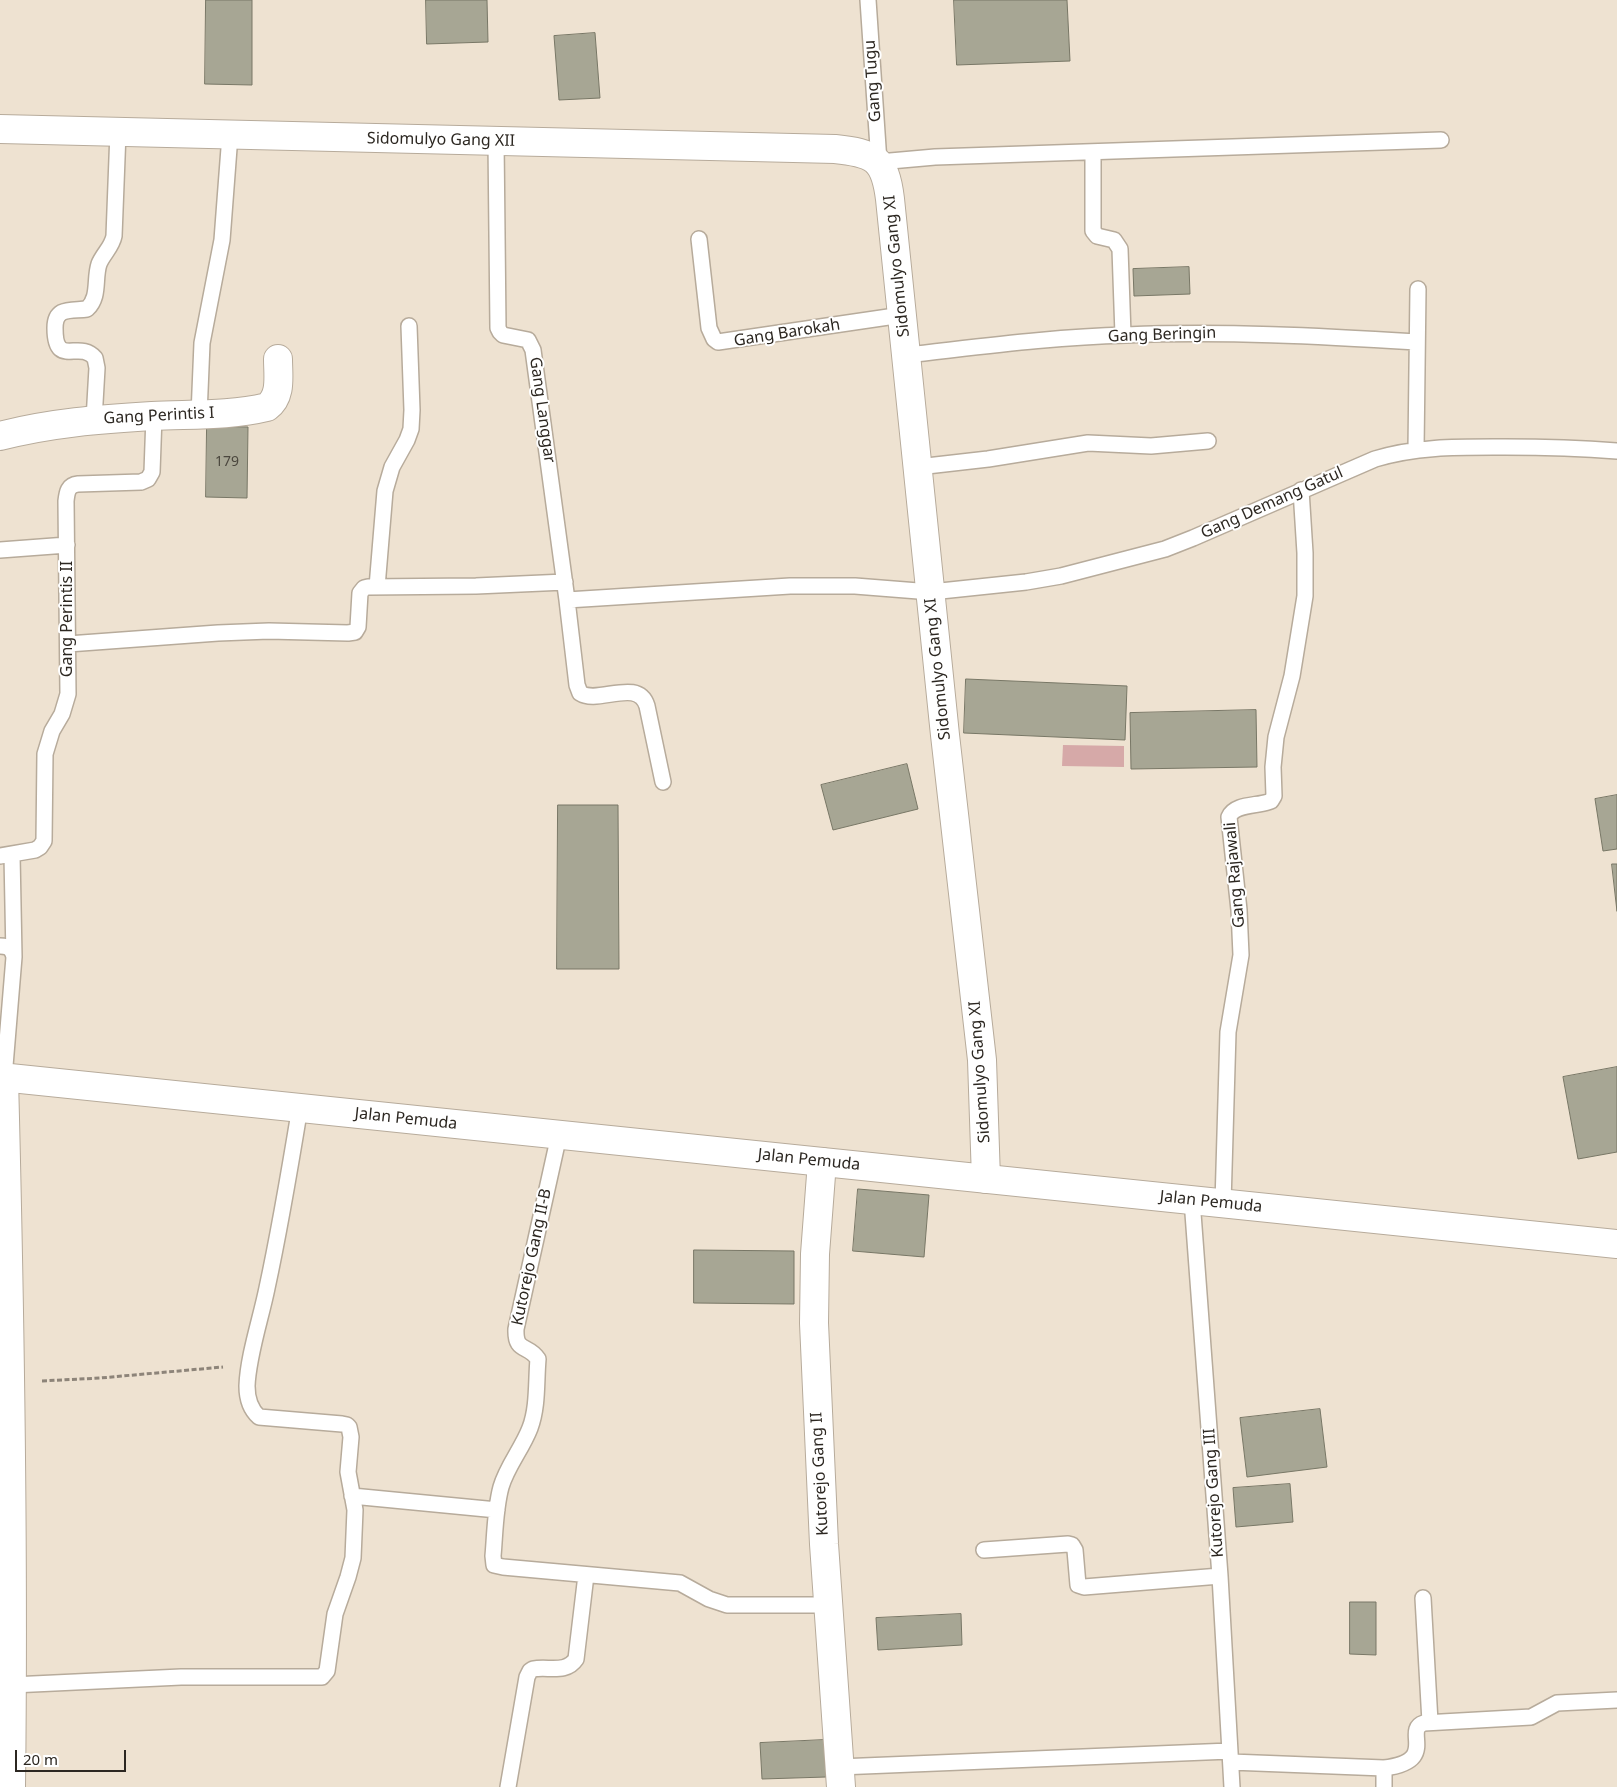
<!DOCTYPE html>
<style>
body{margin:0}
#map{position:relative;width:1617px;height:1787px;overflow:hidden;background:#eee2d1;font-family:"Noto Sans",sans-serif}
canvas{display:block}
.scale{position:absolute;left:15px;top:1750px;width:111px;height:22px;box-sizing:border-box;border:2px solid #2c2721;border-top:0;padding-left:6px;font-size:15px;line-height:18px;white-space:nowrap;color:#2c2721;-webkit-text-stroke:4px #fff;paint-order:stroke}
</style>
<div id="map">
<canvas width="1617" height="1787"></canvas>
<div class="scale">20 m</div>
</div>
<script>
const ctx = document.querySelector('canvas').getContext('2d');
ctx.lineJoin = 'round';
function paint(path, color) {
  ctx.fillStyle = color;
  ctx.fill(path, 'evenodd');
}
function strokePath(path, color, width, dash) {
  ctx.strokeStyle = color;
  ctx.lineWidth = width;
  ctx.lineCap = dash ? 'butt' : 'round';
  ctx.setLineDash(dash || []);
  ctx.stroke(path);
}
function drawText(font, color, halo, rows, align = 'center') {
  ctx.font = font + ' "Noto Sans",sans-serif';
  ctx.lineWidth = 4;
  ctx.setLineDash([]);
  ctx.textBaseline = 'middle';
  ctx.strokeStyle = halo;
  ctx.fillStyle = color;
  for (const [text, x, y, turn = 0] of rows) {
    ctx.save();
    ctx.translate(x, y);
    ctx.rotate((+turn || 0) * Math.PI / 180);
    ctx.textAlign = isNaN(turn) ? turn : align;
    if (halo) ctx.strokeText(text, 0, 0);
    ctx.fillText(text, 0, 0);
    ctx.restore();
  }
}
paint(new Path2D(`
 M1063 745 1124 746V767L1062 766Z`), '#d6a9a8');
const building = new Path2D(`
 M206 0H252V85L205 84Z
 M426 0H487L488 42 427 44Z
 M954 0H1067L1070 61 957 65Z
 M595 33 600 98 559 100 554 36Z
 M1189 267 1190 294 1134 296 1133 269Z
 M207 426 248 427 247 498 206 497Z
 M966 679 1127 686 1125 740 964 733Z
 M1256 710 1257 767 1131 769 1130 713Z
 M907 764 918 809 833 830 821 785Z
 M1617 795V849L1603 851 1595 799Z
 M558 805H618L619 969H557Z
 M1612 864H1617V911Z
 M1617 1067V1152L1578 1159 1563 1077Z
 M858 1189 929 1195 924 1257 853 1251Z
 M694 1250 794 1251V1304L694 1303Z
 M1320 1409 1327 1467 1247 1477 1240 1418Z
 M1290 1484 1293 1522 1236 1527 1233 1488Z
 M1350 1602H1376V1655L1350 1654Z
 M961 1614 962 1645 878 1650 876 1618Z
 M824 1740 826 1777 762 1779 760 1743Z`);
paint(building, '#a7a694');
strokePath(building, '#787766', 1);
const lane = new Path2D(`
 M868 0 879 162 935 157 1441 140
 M496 141 498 328 500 332 503 335 528 340 533 350 567 600 790 586H855L931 592 1026 582 1061 576 1165 549 1193 538 1375 459C1417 446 1461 447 1505 447 1542 447 1580 448 1617 451
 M1093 152V231L1097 236 1114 240 1120 249 1123 335
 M699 239 709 328 714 339 718 342 902 315
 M906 355C979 347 1052 337 1126 335 1223 331 1320 336 1417 342
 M199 415 202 343 222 240 230 135
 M94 420 97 368 95 358C79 339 55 369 55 328 55 306 72 311 87 309 100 297 94 279 99 264 103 254 112 247 114 236L118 132
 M1416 449 1418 289
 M918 467 988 459 1088 443 1151 446 1208 441
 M0 550 67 545
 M377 587 385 491 392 467 407 440 411 429 412 410 409 326
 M567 600 577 685 580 693C598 705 638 677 647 706L663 782
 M68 644 218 633 269 631 348 633 355 632 358 627 360 593 364 588 368 587 476 586 565 582
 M12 855 14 957
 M0 856 35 850 40 847 44 841 45 754 52 731 62 714 68 694 66 501C67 492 68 485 78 484L141 482 148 479 152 472 154 416
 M0 946C9 946 12 949 14 957L4 1078
 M559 1135 516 1329C515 1353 528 1344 538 1359 536 1382 538 1407 530 1428 522 1449 507 1466 501 1487 495 1509 495 1534 493 1556L494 1565 503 1567 680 1583 709 1599 727 1605H828
 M1192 1200 1220 1576 1232 1787
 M1223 1203 1228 1032 1241 955 1239 910 1229 817C1234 804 1256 806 1268 802L1271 801 1274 796 1273 767 1276 737 1292 676 1305 596V553L1301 490
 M352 1496 497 1510
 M984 1550 1068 1544 1072 1545 1075 1550 1078 1585 1084 1587 1220 1576
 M1423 1598 1430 1722
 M12 1685 181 1677H322L327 1671 335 1614 348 1577 353 1558 355 1510 348 1472 351 1437 349 1427 347 1425 342 1424 259 1417C250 1409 247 1398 247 1386 248 1356 261 1318 267 1288 280 1228 290 1168 300 1107
 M1231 1762 1384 1768C1440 1761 1402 1730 1424 1723L1531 1717 1557 1703 1617 1700
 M839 1767 1230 1751
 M1384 1768V1787
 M508 1787 527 1677 530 1671 533 1669C548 1666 566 1674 576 1659L586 1575`);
const street = new Path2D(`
 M0 129 835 149C874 153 885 158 890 199L945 735 982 1060 986 1179
 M0 436C50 423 101 419 152 416 190 414 230 416 267 407 282 396 278 376 278 359
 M4 1078C10 1314 14 1551 11 1787
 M822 1162 815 1254 814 1323 824 1544 841 1787`);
const secondary = new Path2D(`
 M0 1077 1617 1244`);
strokePath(lane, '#b7ab9b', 18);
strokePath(street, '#b7ab9b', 30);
strokePath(secondary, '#b7ab9b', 30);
strokePath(new Path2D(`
 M42 1381 100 1378 223 1367`), '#8d8479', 3, [5, 2.5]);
strokePath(lane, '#fff', 15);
strokePath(street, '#fff', 28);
strokePath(secondary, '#fff', 28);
drawText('14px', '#4b473e', null, [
 ["179",227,462]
]);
drawText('16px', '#2c2721', '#fff', [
 ["Gang Tugu",873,81,-94],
 ["Sidomulyo Gang XII",441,140,1],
 ["Sidomulyo Gang XI",897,266,-96],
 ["Gang Barokah",787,333,-9],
 ["Gang Beringin",1162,335,-2],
 ["Gang Langgar",542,410,82],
 ["Gang Perintis I",159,416,-3],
 ["Gang Demang Gatul",1272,503,-24],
 ["Gang Perintis II",67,619,-90],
 ["Sidomulyo Gang XI",938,669,-96],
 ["Gang Rajawali",1235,875,-95],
 ["Sidomulyo Gang XI",980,1072,-94],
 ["Jalan Pemuda",406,1119,6],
 ["Jalan Pemuda",809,1160,6],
 ["Jalan Pemuda",1211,1202,6],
 ["Kutorejo Gang II-B",532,1257,-78],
 ["Kutorejo Gang II",820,1474,-93],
 ["Kutorejo Gang III",1214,1493,-94]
]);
</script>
